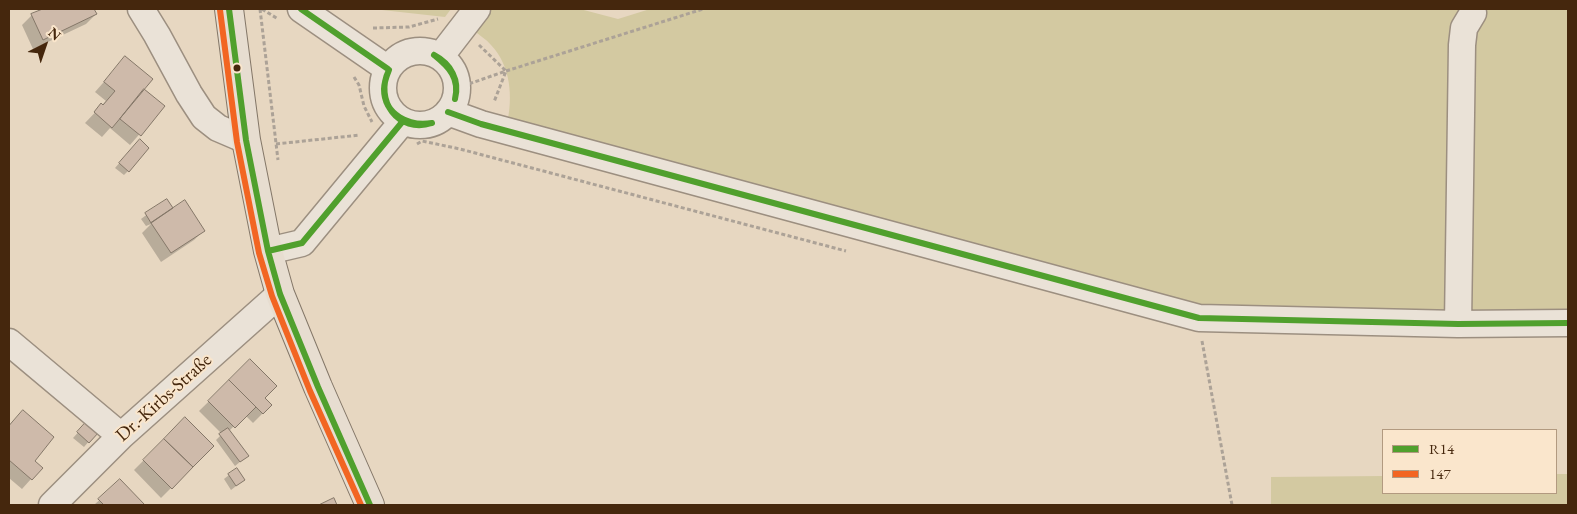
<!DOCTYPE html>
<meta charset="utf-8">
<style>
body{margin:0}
#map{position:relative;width:1577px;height:514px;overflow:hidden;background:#e7d7c1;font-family:"EB Garamond",serif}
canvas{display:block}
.frame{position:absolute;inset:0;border:10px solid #45270d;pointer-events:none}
.legend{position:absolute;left:1382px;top:429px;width:175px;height:65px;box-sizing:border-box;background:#fae6cc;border:1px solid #b29a80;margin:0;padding:6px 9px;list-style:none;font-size:15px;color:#45270d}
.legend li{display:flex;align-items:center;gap:10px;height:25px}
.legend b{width:25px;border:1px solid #b29a80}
.north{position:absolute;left:20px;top:20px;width:50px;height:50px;-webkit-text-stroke:4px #fae6cc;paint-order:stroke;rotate:41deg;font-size:14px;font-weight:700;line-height:20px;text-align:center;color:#45270d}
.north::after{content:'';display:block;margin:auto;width:18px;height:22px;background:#45270d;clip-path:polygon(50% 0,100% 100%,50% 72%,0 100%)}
</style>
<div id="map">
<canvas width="1577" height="514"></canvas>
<div class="frame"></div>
<ul class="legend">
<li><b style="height:6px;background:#50a02d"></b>R14</li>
<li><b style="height:6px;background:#f26522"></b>147</li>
</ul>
<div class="north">N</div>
</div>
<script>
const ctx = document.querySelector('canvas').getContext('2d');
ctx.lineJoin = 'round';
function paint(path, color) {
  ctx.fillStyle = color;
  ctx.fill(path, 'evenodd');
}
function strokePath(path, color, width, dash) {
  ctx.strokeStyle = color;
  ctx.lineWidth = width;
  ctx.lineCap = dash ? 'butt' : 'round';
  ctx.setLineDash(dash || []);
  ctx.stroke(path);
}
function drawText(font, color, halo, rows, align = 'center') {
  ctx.font = font + ' "EB Garamond",serif';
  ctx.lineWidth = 4;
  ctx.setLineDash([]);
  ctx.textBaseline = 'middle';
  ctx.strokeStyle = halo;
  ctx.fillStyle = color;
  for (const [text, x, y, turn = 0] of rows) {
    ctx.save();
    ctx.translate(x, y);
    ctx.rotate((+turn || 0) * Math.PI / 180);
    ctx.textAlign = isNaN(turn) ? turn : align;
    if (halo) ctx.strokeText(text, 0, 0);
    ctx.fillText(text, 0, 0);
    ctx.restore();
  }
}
paint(new Path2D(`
 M373 9H451L445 17Z
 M489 9H580L618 19 650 9H1568V310L1427 312 1199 311 507 124C513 97 511 66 491 45 486 39 479 35 473 30Z
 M1556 474H1568V505H1271V477L1383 476V493H1556Z`), '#d3c9a1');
paint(new Path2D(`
 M45 9H93L96 14 86 24 33 49 22 25 32 15Z
 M125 58 143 90 163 107 130 145 110 128 102 137 85 123 106 101 95 92Z
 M135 145 128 171 124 175 115 168Z
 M166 200 172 210 203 231 194 240 161 262 142 233 151 224 146 226 141 219Z
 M250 361 263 398 271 405 253 423 245 415 229 431 247 456 235 466 216 440 222 434 199 411Z
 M23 411 33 461 31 479 22 489 9 478V426Z
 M185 419 213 446 161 498 134 470Z
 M83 427 97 432 84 447 73 438Z
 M229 475 244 480 231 490 224 479Z
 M120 481 143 505H94Z`), '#0003');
const building = new Path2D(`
 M43 9H94L97 14 43 40 31 14Z
 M125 56 153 79 112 128 94 112 101 103 103 105 115 91 104 82Z
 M144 89 165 106 141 136 120 119Z
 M140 139 149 148 129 172 119 163Z
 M167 199 173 208 151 223 145 213Z
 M185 200 205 231 171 253 151 223Z
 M250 359 277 386 265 398 272 405 263 414 229 380Z
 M229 380 256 407 235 428 208 401Z
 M23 410 54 437 35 461 43 468 32 480 9 460V426Z
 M185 417 214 446 193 467 164 439Z
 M87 421 99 432 89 443 77 432Z
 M228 428 249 456 240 462 219 434Z
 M164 439 193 467 172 489 143 460Z
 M237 468 245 480 236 486 228 474Z
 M120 479 145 505H104L98 499Z
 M334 498 337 505H319Z`);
paint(building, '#cebaaa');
strokePath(building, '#847768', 1);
const street = new Path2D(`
 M141 9 157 35 189 94 204 117 218 128 246 140
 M301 9 388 69
 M383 88a37 37 0 1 1 74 0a37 37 0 1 1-74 0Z
 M440 57 477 9
 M448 112 481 124 1199 318 1458 324 1568 323
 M268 251 302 243 403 121
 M1458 324 1462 45 1464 28 1473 13
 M9 342 121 436
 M52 505 121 436 280 294`);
const primary = new Path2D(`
 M229 9 246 140 268 251 280 294 318 387 370 505`);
strokePath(street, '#9c8f80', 29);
strokePath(primary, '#847768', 30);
strokePath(new Path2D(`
 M260 9 278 160
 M262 9 278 19
 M373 28 409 27 438 19
 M479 45 506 71 494 102
 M354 77 359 85 364 106 372 122
 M457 88 506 71 703 9
 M276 144 360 135
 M417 144 422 141 460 149 846 251
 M1202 341 1232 505`), '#aca297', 3, [4, 2.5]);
strokePath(street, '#eae2d7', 26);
strokePath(primary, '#e7ddd0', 28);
strokePath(new Path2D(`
 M229 9 246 140 268 251 280 294 318 387 370 505
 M301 9 388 69
 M434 55C451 64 460 80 455 99
 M434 55C449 67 460 78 455 99
 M389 70C387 75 384 83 384 89 384 115 410 127 432 123
 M389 70C374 100 398 134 432 123
 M448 112 481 124 1199 318 1458 324 1568 323
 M268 251 302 243 403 121`), '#50a02d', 6);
strokePath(new Path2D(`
 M220 10 237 142 259 253 272 296 310 391 361 505`), '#f26522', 6);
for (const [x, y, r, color] of [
 [237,68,4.5,"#45270d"]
]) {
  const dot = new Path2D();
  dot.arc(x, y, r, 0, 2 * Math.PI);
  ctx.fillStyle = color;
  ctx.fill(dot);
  strokePath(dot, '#fae6cc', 2);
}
drawText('19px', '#45270d', '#fae6cc', [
 ["Dr.-Kirbs-Straße",164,398,-42]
]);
</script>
